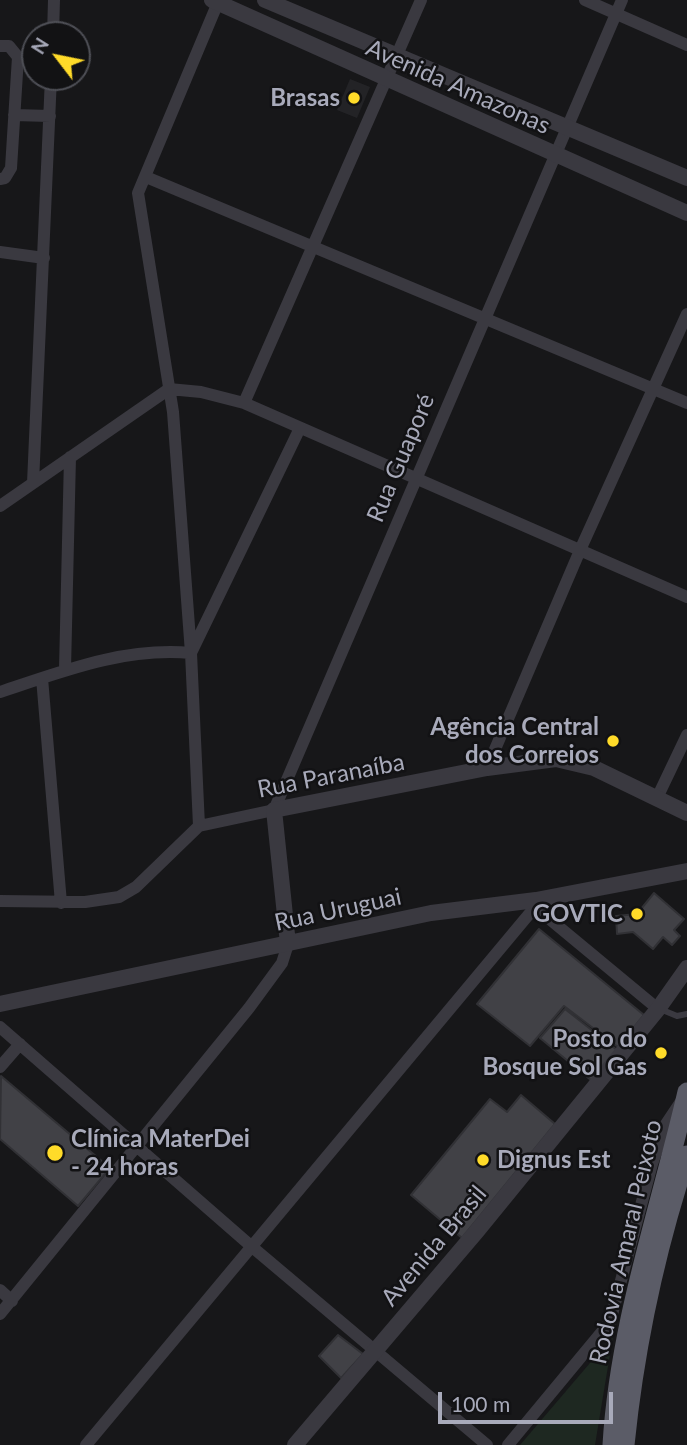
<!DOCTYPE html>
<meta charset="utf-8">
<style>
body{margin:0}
#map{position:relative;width:687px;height:1445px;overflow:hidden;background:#171719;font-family:Lato,sans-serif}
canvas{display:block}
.north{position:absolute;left:21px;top:21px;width:70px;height:70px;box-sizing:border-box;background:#121214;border:2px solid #4e4f56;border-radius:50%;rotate:302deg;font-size:19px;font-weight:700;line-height:28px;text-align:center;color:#a8aaba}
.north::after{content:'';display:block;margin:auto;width:24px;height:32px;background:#ffdb29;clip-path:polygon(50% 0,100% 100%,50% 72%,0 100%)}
.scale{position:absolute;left:438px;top:1392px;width:175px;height:32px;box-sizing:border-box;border:4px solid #a8aaba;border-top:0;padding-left:9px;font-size:21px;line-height:24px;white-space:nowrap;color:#a8aaba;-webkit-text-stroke:5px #121214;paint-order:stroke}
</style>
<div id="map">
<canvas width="687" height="1445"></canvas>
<div class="north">N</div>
<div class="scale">100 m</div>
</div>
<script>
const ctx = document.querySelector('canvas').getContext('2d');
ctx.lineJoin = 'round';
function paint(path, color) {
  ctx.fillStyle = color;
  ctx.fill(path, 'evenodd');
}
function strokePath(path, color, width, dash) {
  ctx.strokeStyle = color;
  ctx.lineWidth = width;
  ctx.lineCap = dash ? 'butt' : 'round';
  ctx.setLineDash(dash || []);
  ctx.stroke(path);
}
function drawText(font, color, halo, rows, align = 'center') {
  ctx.font = font + ' Lato,sans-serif';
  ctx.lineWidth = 5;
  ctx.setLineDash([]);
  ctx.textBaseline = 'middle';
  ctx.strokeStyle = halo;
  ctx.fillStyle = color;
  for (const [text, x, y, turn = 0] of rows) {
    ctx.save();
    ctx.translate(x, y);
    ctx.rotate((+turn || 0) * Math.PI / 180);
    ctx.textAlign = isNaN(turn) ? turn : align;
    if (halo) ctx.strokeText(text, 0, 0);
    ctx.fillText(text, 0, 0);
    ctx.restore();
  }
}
paint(new Path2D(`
 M350 79 370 87 357 118 337 110Z`), '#232326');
paint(new Path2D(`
 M613 1336 595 1445H520Z`), '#1e2821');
const building = new Path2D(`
 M654 893 684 919 674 930 680 936 672 945 663 937 653 949 633 932 617 934 616 916 637 914Z
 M539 929 644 1015 618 1047 564 1006 530 1046 477 1004Z
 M565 1009 617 1050 592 1081 540 1038Z
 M1 1076 110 1168 78 1206 0 1139Z
 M521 1095 555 1124 462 1238 411 1195 490 1099 507 1112Z
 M338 1335 363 1354 341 1378 319 1356Z`);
paint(building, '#414146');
strokePath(building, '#313135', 2);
strokePath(new Path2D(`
 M660 1009 677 1016 687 1014`), '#3a3940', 6);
strokePath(new Path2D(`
 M585 0 687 45
 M53 35 54 0
 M0 46H9L18 57 11 168 5 178 0 179
 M14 115 50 116
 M146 177 687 403
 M0 252 44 258
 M244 403 421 0
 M33 483 51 77
 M0 506 169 389 201 392 244 403 687 597
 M65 669 70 457
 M42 678 61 903
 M0 692C63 671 124 647 191 653L300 428
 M487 768 581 548 687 314
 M657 798 687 735
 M199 826 191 653 173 412 138 193 219 0
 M0 901 85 902 119 897 136 887 199 826 274 810 622 0
 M535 907 658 1009
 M0 1027 251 1246 487 1445
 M0 1067 20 1044
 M0 1290 12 1301
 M0 1314 249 1008 282 963 288 944
 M86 1445 535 907 536 900
 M508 1445 610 1322 652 1164 666 1124 682 1100`), '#3a3940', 12);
strokePath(new Path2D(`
 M212 0 687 213
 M265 0 687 178
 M288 944 274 810 487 768 556 759 594 768 687 813
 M0 1004 431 913 536 900 687 871
 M295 1445 477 1231 658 1009 687 968`), '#3a3940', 16);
strokePath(new Path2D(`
 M612 1445C619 1324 660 1209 687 1092
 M625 1445C635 1346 656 1249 687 1155`), '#5b5c67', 19);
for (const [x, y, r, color] of [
 [354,98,7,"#ffdb29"],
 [613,741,7,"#ffdb29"],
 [637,914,7,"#ffdb29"],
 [661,1053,7,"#ffdb29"],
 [55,1153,9,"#ffdb29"],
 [483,1160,7,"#ffdb29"]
]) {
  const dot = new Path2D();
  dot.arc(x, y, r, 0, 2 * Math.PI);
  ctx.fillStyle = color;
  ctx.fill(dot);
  strokePath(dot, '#121214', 2.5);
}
drawText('24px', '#a8aaba', '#121214', [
 ["Avenida Amazonas",458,87,24],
 ["Rua Guaporé",401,458,-67],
 ["Rua Paranaíba",331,776,-11],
 ["Rua Uruguai",338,910,-12],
 ["Rodovia Amaral Peixoto",626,1242,-77],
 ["Avenida Brasil",434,1246,-50]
]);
drawText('bold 24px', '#a8aaba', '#121214', [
 ["Brasas",340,98],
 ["Agência Central",599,727],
 ["dos Correios",599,755],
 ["GOVTIC",623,914],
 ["Posto do",647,1039],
 ["Bosque Sol Gas",647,1067],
 ["Clínica MaterDei",71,1139,"left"],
 ["- 24 horas",71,1167,"left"],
 ["Dignus Est",497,1160,"left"]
], 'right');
</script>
